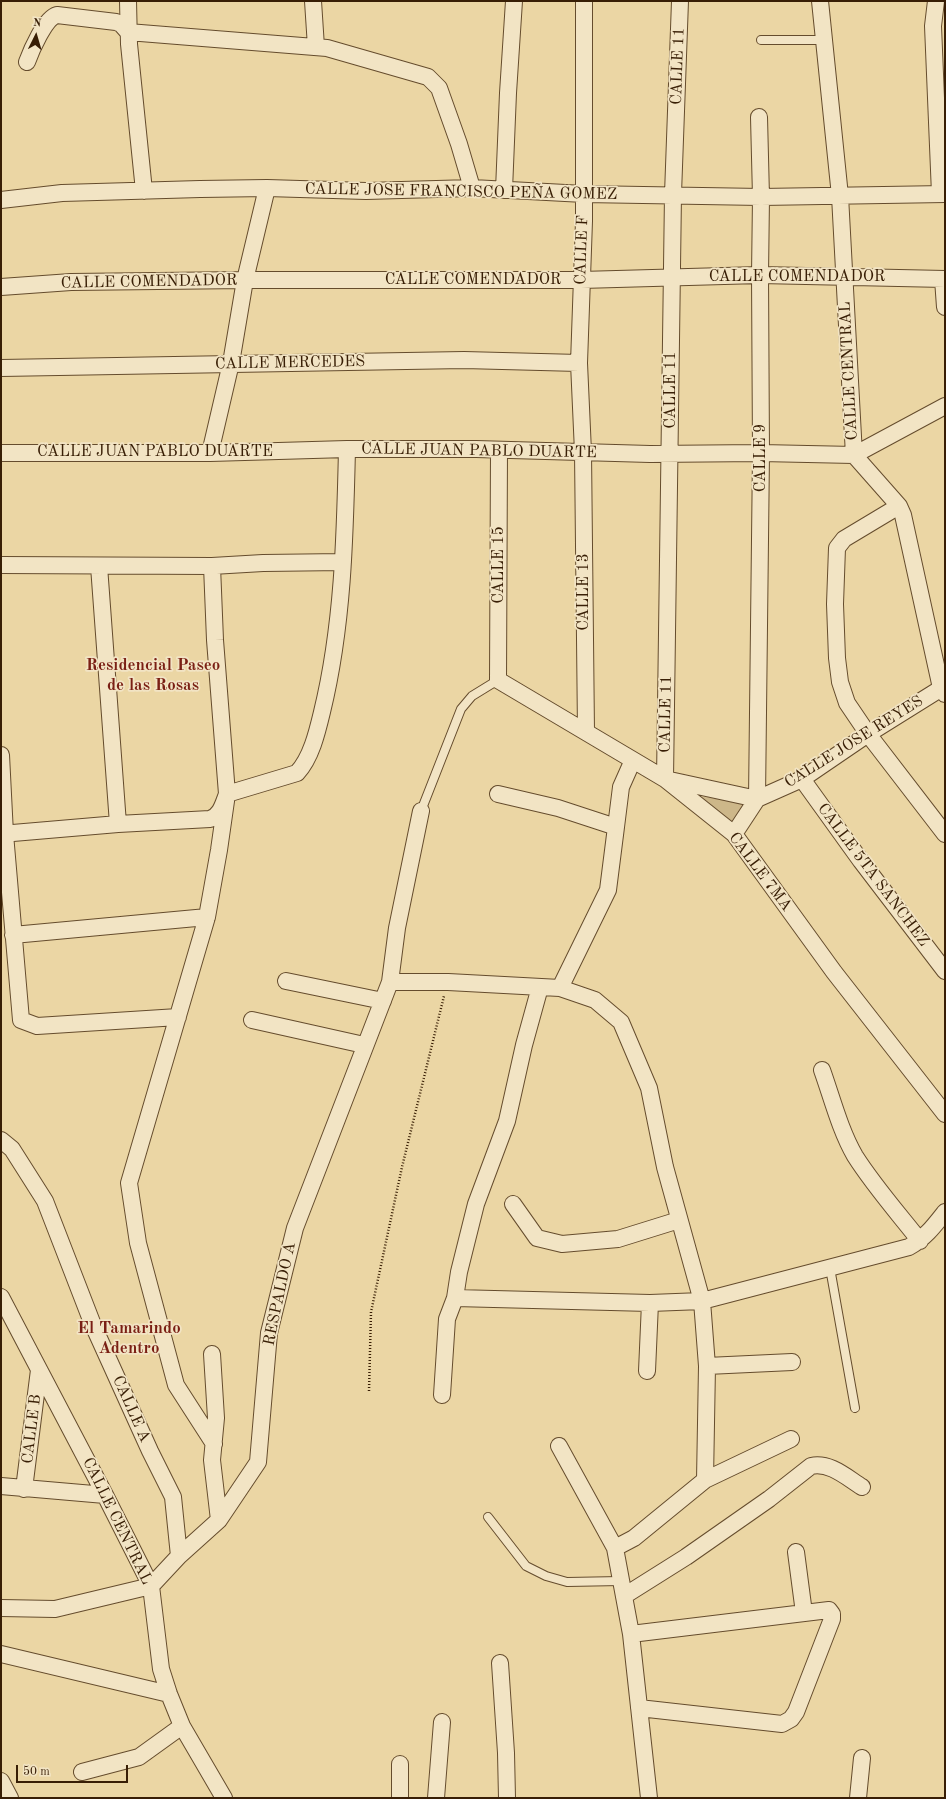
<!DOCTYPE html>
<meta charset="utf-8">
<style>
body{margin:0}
#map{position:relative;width:946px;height:1799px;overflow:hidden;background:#ebd6a4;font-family:"Old Standard TT",serif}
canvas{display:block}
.frame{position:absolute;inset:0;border:2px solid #381e05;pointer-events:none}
.north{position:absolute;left:16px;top:16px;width:40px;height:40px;-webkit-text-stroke:3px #f2e4c4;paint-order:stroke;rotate:5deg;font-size:11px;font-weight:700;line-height:16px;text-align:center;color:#381e05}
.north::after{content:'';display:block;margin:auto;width:14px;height:18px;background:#381e05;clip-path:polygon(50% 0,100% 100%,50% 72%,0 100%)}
.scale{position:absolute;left:16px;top:1765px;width:112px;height:18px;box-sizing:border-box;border:2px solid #381e05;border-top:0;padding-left:5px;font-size:12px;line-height:14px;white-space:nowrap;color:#381e05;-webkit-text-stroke:3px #f2e4c4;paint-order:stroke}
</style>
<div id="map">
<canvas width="946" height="1799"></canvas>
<div class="frame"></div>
<div class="north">N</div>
<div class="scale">50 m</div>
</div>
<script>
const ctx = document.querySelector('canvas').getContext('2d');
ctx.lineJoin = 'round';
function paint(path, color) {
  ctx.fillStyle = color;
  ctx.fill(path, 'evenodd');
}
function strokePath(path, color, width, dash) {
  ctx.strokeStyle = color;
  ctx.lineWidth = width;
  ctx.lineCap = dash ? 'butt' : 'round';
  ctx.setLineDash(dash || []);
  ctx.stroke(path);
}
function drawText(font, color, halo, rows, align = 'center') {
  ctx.font = font + ' "Old Standard TT",serif';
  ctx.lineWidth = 3.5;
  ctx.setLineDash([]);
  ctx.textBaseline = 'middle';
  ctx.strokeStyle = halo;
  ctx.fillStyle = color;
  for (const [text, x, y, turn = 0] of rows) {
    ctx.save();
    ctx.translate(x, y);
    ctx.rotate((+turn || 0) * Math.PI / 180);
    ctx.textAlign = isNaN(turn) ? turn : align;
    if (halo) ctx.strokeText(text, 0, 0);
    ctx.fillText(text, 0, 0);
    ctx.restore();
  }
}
paint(new Path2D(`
 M690 795 746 803 732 825Z`), '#cdb789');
const lane = new Path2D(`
 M761 40H823
 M421 811 461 709 472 696 498 680
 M830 1268 855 1408
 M488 1517 526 1566 546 1576 567 1582 621 1581`);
const street = new Path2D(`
 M128 1 129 44 144 191
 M313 1 316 47
 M584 1V221L579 363 583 452 586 732
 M680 1 673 194 665 779 757 799 761 453 760 275 761 197 759 117
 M820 1 840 196 854 455 899 506 903 515 941 688 945 694
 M936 1 933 26 940 194
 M27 62C31 51 45 18 57 15L116 22 121 24 128 32 327 48 428 77 439 88 459 144 472 188
 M504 190 508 93 514 1
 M1 200 62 193 200 189 267 188 366 191 472 188 584 194 761 197 945 194
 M943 279 945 307
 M1 287 71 282 245 280H581L760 275 945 279
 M1 368 464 360 579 363
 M499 450 498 680 665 779 734 834 834 972 945 1114
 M1 453H210L347 449H476L650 454 761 453 854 455 945 406
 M210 453 231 363 245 280 267 188
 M899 506 844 539 837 548 835 604 837 658 840 682 847 703 868 734 945 834
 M1 565 212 566 263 563 343 562
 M99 566 118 824
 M212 566 215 640 227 794 219 850 207 917 129 1183 138 1243 176 1385 214 1444
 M1 755 5 834 21 1020 37 1026 178 1017
 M802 779 861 861 945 971
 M498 794 558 808 616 827 621 787 633 760
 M1 834 118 824 210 819C221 815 223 804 227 794L297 773C311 758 317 733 322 712 343 626 345 537 347 449
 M734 834 757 799 802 779 868 734 945 686
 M13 935 207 917
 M286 981 383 1001
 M390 982H448L560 988 595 1000 621 1022 649 1088 665 1167 702 1301 707 1366 705 1480 634 1538 615 1548 631 1634 649 1798
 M560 988 608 890 616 827
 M252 1020 364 1045
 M822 1070C832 1098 840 1130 855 1156 874 1186 898 1213 920 1241
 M1 1140 12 1149 45 1201 93 1325 150 1451 173 1497 179 1556
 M513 1204 537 1238 562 1244 618 1239 679 1220
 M1 1297 105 1495 151 1586 161 1669 169 1694 182 1726 224 1798
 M455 1298 459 1272 476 1204 507 1121 524 1045 540 987
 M212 1354 216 1418 212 1460 219 1520
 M707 1366 792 1362
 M647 1371 650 1303 702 1301 909 1247C925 1238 934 1226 945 1212
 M442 1395 447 1319 455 1298 650 1303
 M559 1446 615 1548
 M705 1480 791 1439
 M1 1486 105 1495
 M24 1489 39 1370
 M796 1552 804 1613
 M624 1596 686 1557 769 1499 811 1466C830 1462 846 1477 862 1487
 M1 1608 55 1609 151 1586 179 1556 219 1520 258 1462 269 1333 295 1228 390 982 397 928 421 811
 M631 1634 829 1610 832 1614V1619L796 1712 791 1719 782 1724 639 1708
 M1 1654 169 1694
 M500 1663 506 1753 507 1798
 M82 1772 139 1757 182 1726
 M1 1781 10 1798
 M400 1798V1764
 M436 1798 442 1722
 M858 1798 862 1758`);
strokePath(lane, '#654c2d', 10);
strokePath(street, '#654c2d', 18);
strokePath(new Path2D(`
 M369 1391 371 1312 402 1167 444 996`), '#381e05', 2.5, [1, 2]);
strokePath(lane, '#f2e4c4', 8);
strokePath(street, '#f2e4c4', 16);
drawText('16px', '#381e05', '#f2e4c4', [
 ["CALLE 11",678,66,-88],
 ["CALLE JOSE FRANCISCO PEÑA GOMEZ",461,192,1],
 ["CALLE F",582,250,-88],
 ["CALLE COMENDADOR",797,277],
 ["CALLE COMENDADOR",473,280],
 ["CALLE COMENDADOR",149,282,-1],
 ["CALLE MERCEDES",290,363,-1],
 ["CALLE CENTRAL",849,371,-93],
 ["CALLE 11",671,390,-90],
 ["CALLE JUAN PABLO DUARTE",479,451,1],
 ["CALLE JUAN PABLO DUARTE",155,452],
 ["CALLE 9",761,458,-90],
 ["CALLE 15",499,565,-90],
 ["CALLE 13",584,592,-90],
 ["CALLE 11",666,714,-89],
 ["CALLE JOSE REYES",854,742,-32],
 ["CALLE 7MA",760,872,53],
 ["CALLE 5TA SANCHEZ",873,875,53],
 ["RESPALDO A",280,1294,-78],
 ["CALLE A",131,1409,66],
 ["CALLE B",32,1429,-83],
 ["CALLE CENTRAL",117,1521,64]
]);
drawText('bold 17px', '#7a1f14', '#f2e4c4', [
 ["Residencial Paseo",153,666],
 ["de las Rosas",153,686],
 ["El Tamarindo",129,1329],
 ["Adentro",129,1349]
]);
</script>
